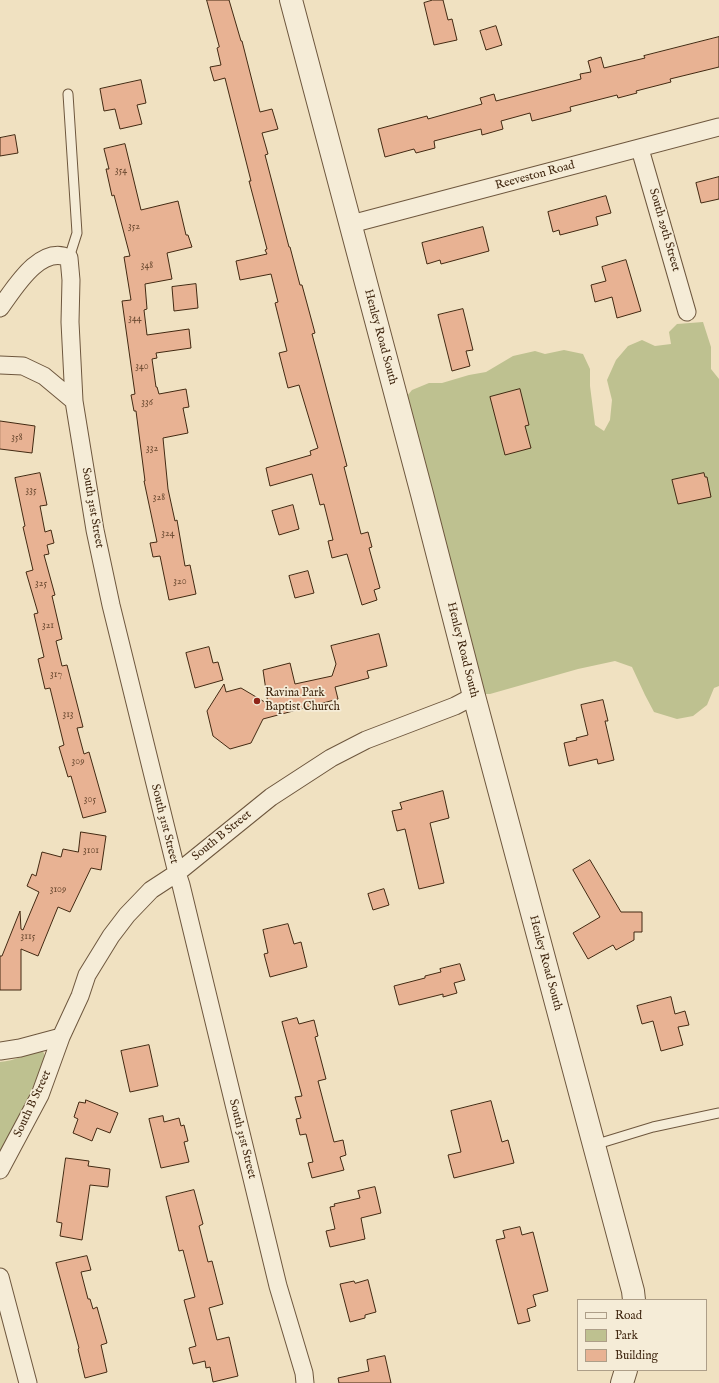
<!DOCTYPE html>
<style>
body{margin:0}
#map{position:relative;width:719px;height:1383px;overflow:hidden;background:#f0e1c1;font-family:"IM FELL English",serif}
canvas{display:block}
.legend{position:absolute;left:577px;top:1299px;width:130px;height:72px;box-sizing:border-box;background:#f5ecd7;border:1px solid #ad9e88;margin:0;padding:5px 7px;list-style:none;font-size:12px;color:#422912}
.legend li{display:flex;align-items:center;gap:8px;height:20px}
.legend b{width:20px;border:1px solid #ad9e88}
</style>
<div id="map">
<canvas width="719" height="1383"></canvas>
<ul class="legend">
<li><b style="height:5px;background:#f5ecd7"></b>Road</li>
<li><b style="height:11px;background:#bec190"></b>Park</li>
<li><b style="height:11px;background:#e8b293"></b>Building</li>
</ul>
</div>
<script>
const ctx = document.querySelector('canvas').getContext('2d');
ctx.lineJoin = 'round';
function paint(path, color) {
  ctx.fillStyle = color;
  ctx.fill(path, 'evenodd');
}
function strokePath(path, color, width, dash) {
  ctx.strokeStyle = color;
  ctx.lineWidth = width;
  ctx.lineCap = dash ? 'butt' : 'round';
  ctx.setLineDash(dash || []);
  ctx.stroke(path);
}
function drawText(font, color, halo, rows, align = 'center') {
  ctx.font = font + ' "IM FELL English",serif';
  ctx.lineWidth = 3.5;
  ctx.setLineDash([]);
  ctx.textBaseline = 'middle';
  ctx.strokeStyle = halo;
  ctx.fillStyle = color;
  for (const [text, x, y, turn = 0] of rows) {
    ctx.save();
    ctx.translate(x, y);
    ctx.rotate((+turn || 0) * Math.PI / 180);
    ctx.textAlign = isNaN(turn) ? turn : align;
    if (halo) ctx.strokeText(text, 0, 0);
    ctx.fillText(text, 0, 0);
    ctx.restore();
  }
}
paint(new Path2D(`
 M703 322 711 347V369L719 379V686L714 688 707 705 693 716 677 719 654 712 645 695 632 667 615 661 578 669 490 694H483L407 396 412 390 429 383H442L469 375 486 372 513 356 535 351 545 354 564 350 583 354 590 369V386L595 425 604 431 610 420 612 400 607 380 616 360 628 346 642 340 655 346 671 344 669 332 677 324Z
 M41 1050 44 1053 45 1060 16 1125 0 1153V1062C15 1061 27 1054 41 1050Z`), '#bec190');
const building = new Path2D(`
 M207 0H229L241 41H242L260 112 272 109 278 129 262 133 268 154 265 155 289 247H290L300 285H302L315 333 312 334 347 466 344 467 361 534 368 532 372 547 369 548 380 588 374 590 377 600 362 605 347 554 332 558 328 541 333 540 324 504 320 505 312 474 270 486 266 468 311 455 310 451 318 448 299 385 288 388 279 353 287 351 275 303 278 302 271 274 240 280 236 261 267 254 265 250 267 249 249 181H251L225 78 214 81 210 67 221 65 217 48 219 47Z
 M433 0H443L448 20 452 19 457 40 434 45 424 3Z
 M496 26 502 45 486 50 480 31Z
 M719 37V67L670 79 671 82 636 91 637 93 618 98 617 95 570 107 571 111 532 121 530 113 501 121 503 129 482 135 481 129 434 141 435 148 416 153 414 149 385 157 378 129 427 116 428 119 482 104 480 98 494 94 496 101 581 79 580 74 591 72 588 61 601 57 604 68 645 58 644 56Z
 M141 80 146 103 137 105 142 124 120 129 115 109 104 111 100 89Z
 M15 135 18 153 0 156V138Z
 M125 144 141 210 178 201 186 235H188L192 247 167 253 172 279 145 284 147 309 144 310 147 335 189 329 191 348 156 353 157 358 152 359 156 387H157L159 394 186 389 189 407 183 408 188 433 163 438 168 489 175 521 177 520 185 566 190 565 196 594 169 600 160 556 153 557 150 543 157 542 144 481H145L136 411H134L131 395 135 394 122 301 131 300 124 257 130 256 114 195 112 196 106 169H109L104 149Z
 M719 177V199L701 203 696 183Z
 M606 196 611 213 596 217 598 225 560 235 559 230 553 232 548 212Z
 M483 227 489 251 441 264 440 260 427 264 422 243Z
 M626 260 641 311 617 318 612 297 595 302 591 285 606 281 602 267Z
 M196 284 198 308 174 311 172 287Z
 M463 309 473 350 466 351 470 366 452 371 438 315Z
 M520 389 529 425 525 426 531 448 505 455 490 397Z
 M0 421 35 426 32 453 0 449Z
 M40 473 47 505 40 506 45 532 51 530 54 543 47 545 49 554 44 555 55 595 52 596 62 639 56 641 62 666 67 665 83 727 77 728 84 754 89 752 106 812 83 818 71 776 68 777 59 747 64 745 50 688 45 689 38 659 44 657 34 614 38 613 26 572 33 570 23 527 25 526 15 478Z
 M704 473 705 477H707L711 497 678 504 672 480Z
 M293 505 299 529 279 535 272 511Z
 M308 571 314 593 295 598 289 576Z
 M379 634 387 666 367 671 369 678 335 687 338 699 263 719 251 743 230 749 213 736 207 711 224 684 226 692 241 688 268 704 263 670 290 663 295 684 332 676 336 664 331 646Z
 M209 647 213 663 218 662 223 680 195 688 186 653Z
 M603 700 608 721H605L614 760 598 764 597 759 569 766 564 743 577 740 576 738 588 735 581 705Z
 M443 791 449 818 430 823 444 883 419 889 405 829 397 831 392 811 402 809 400 803Z
 M81 832 106 836 101 870 91 868 70 912 58 907 38 956 21 949V990H0V956H2L20 911 21 929 23 930 39 892 27 886 32 874 36 876 42 852 61 857 63 849 78 852Z
 M590 860 621 912H642V932H634V940L616 950 613 945 588 959 573 933 600 917 573 870Z
 M384 889 389 905 373 910 368 894Z
 M288 924 294 944 301 942 307 967 270 977 264 954 268 953 263 930Z
 M460 964 465 980 454 983 457 993 443 997V994L399 1005 394 986 425 978V976L441 972 440 969Z
 M671 997 675 1014 685 1011 689 1025 678 1027 683 1045 661 1051 653 1021 642 1024 637 1006Z
 M297 1018 299 1024 314 1020 318 1036 315 1037 326 1079 318 1081 334 1142 343 1140 346 1155 340 1157 344 1170 312 1178 308 1163 313 1162 306 1134 300 1135 296 1119 301 1118 295 1097 302 1096 282 1022Z
 M149 1045 158 1086 130 1092 121 1051Z
 M86 1100 118 1113 110 1133 97 1128 92 1141 73 1133 78 1119 74 1117 79 1102 85 1103Z
 M491 1101 502 1142 508 1140 514 1163 454 1178 448 1155 461 1152 451 1111Z
 M163 1116 164 1122 179 1118 181 1126 184 1125 188 1141 184 1142 189 1162 161 1168 149 1119Z
 M66 1158 89 1161 88 1166 110 1169 108 1187 90 1185 82 1240 60 1236 62 1223 57 1222Z
 M375 1187 381 1213 361 1218 365 1239 330 1247 326 1231 335 1229 330 1207 335 1206 334 1204 360 1198 358 1191Z
 M194 1190 203 1224 199 1226 208 1262 212 1261 223 1304 209 1308 217 1340 229 1337 238 1376 213 1382 210 1367 206 1368 205 1361 193 1364 189 1348 196 1346 184 1300 195 1297 183 1250 179 1251 166 1197Z
 M520 1227 522 1235 533 1232 548 1291 533 1295 536 1306 527 1309 530 1321 518 1324 496 1240 505 1238 503 1231Z
 M87 1256 91 1270 81 1272 88 1299H90L93 1309 97 1307 107 1343 101 1345 107 1372 85 1378 78 1349 79 1348 56 1263Z
 M368 1280 376 1312 365 1315V1318L350 1322 340 1284 354 1281 355 1283Z
 M385 1356 391 1383H339L338 1378 369 1371 367 1360Z`);
paint(building, '#e8b293');
strokePath(building, '#422912', 1);
const service = new Path2D(`
 M68 94 77 233 69 258
 M594 1145 653 1127 719 1113`);
const minor = new Path2D(`
 M640 149 687 312
 M351 224 719 127
 M0 308C14 289 40 244 69 258L71 280 70 322 74 401 95 530 111 605 177 873 181 885 278 1286 304 1373 305 1383
 M0 365 23 366 44 376 74 401
 M0 1051 20 1048 61 1037
 M0 1170 40 1095 61 1037 80 996 87 975 111 936 127 915 151 890 177 873 271 797 331 758 366 740 455 706 474 696
 M0 1277 28 1383`);
const tertiary = new Path2D(`
 M291 0 422 494 474 696 633 1291 634 1300
 M622 1383 626 1370`);
strokePath(service, '#6e573e', 11);
strokePath(minor, '#6e573e', 19);
strokePath(tertiary, '#6e573e', 24);
strokePath(service, '#f5ecd7', 9);
strokePath(minor, '#f5ecd7', 17);
strokePath(tertiary, '#f5ecd7', 22);
for (const [x, y, r, color] of [
 [257,701,4,"#8f2418"]
]) {
  const dot = new Path2D();
  dot.arc(x, y, r, 0, 2 * Math.PI);
  ctx.fillStyle = color;
  ctx.fill(dot);
  strokePath(dot, '#f5ecd7', 1.5);
}
drawText('10px', '#6c4b32', null, [
 ["354",121,171],
 ["352",134,227],
 ["348",147,266],
 ["344",135,319],
 ["340",142,367],
 ["336",147,403],
 ["358",17,438],
 ["332",152,449],
 ["335",31,491],
 ["328",159,498],
 ["324",168,534],
 ["320",180,582],
 ["325",41,584],
 ["321",48,626],
 ["317",56,675],
 ["313",68,715],
 ["309",78,762],
 ["305",90,800],
 ["3101",91,851],
 ["3109",58,890],
 ["3115",28,937]
]);
drawText('12px', '#422912', '#f5ecd7', [
 ["Reeveston Road",535,176,-15],
 ["South 29th Street",664,230,74],
 ["Henley Road South",380,337,75],
 ["South 31st Street",92,508,80],
 ["Henley Road South",462,650,76],
 ["South 31st Street",164,824,76],
 ["South B Street",222,836,-39],
 ["Henley Road South",545,963,75],
 ["South B Street",33,1104,-65],
 ["South 31st Street",242,1139,76]
]);
drawText('12px', '#422912', '#f5ecd7', [
 ["Ravina Park",265,694],
 ["Baptist Church",265,708]
], 'left');
</script>
